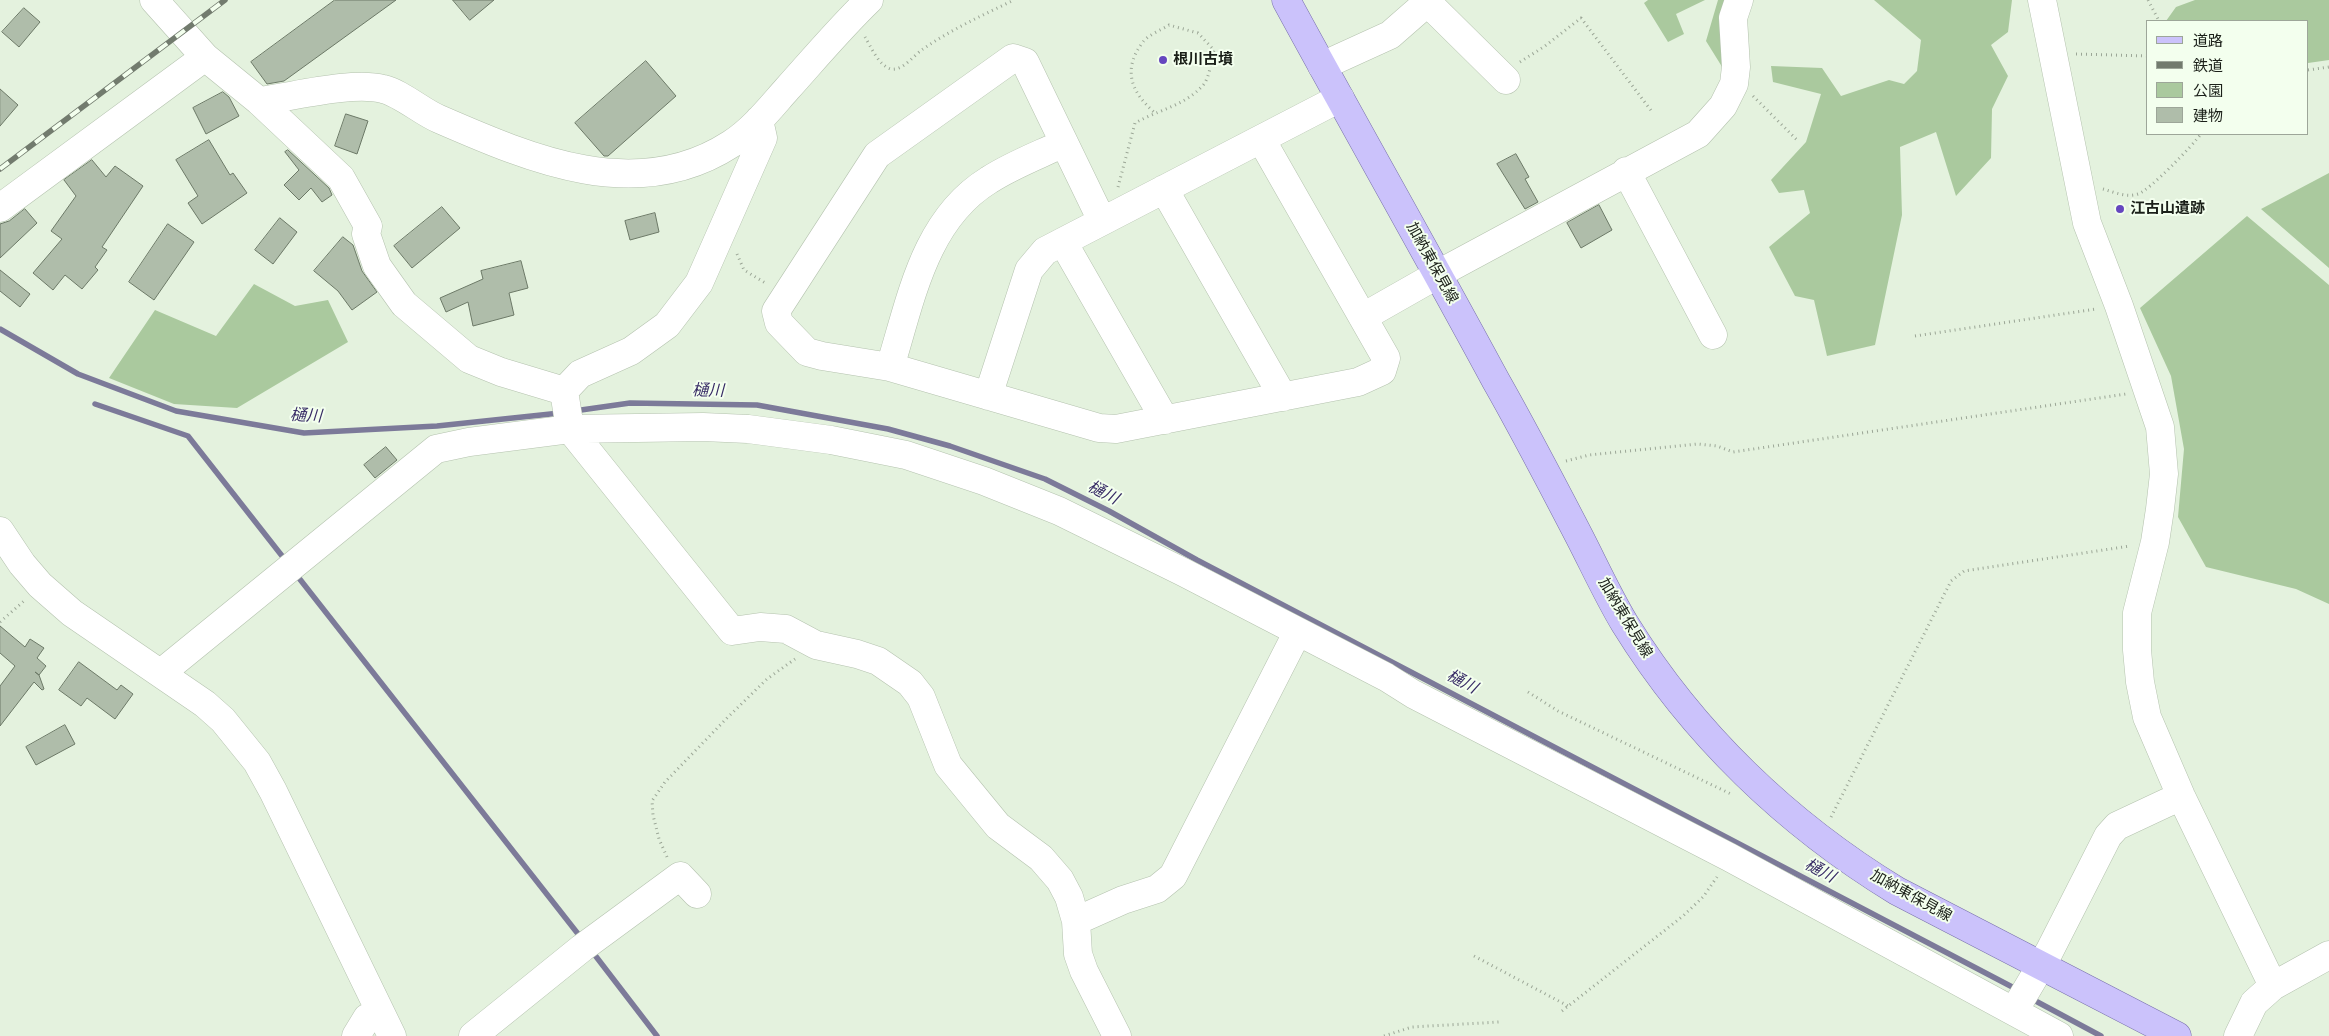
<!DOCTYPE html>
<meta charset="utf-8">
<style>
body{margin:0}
#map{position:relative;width:2329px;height:1036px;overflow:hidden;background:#e4f2de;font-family:"Open Sans","Noto Sans JP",sans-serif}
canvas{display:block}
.legend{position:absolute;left:2146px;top:20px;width:162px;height:115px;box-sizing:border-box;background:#f3ffee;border:1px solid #9da699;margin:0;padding:6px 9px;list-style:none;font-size:15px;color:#1b2019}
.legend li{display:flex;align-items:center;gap:10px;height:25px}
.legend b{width:25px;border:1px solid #9da699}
</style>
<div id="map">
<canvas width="2329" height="1036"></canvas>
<ul class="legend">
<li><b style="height:6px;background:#cbc2fb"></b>道路</li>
<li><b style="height:6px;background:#727b6e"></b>鉄道</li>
<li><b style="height:14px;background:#aac99e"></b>公園</li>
<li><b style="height:14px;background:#afbdaa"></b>建物</li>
</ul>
</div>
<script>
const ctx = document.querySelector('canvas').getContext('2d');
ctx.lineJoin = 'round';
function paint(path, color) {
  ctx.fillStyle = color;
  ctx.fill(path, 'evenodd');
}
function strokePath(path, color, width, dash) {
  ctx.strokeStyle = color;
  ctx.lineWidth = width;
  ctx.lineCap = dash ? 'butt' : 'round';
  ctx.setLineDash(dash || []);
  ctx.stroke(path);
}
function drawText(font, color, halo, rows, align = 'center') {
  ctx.font = font + ' "Open Sans","Noto Sans JP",sans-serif';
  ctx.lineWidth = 4;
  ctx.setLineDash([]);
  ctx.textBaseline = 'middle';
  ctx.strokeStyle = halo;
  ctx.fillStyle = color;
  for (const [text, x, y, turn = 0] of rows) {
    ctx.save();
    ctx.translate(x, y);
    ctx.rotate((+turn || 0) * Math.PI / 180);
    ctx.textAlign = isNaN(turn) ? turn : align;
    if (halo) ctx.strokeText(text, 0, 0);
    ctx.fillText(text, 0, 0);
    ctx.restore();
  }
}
paint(new Path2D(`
 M1648 0H1705L1676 14 1684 34 1668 42 1644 3Z
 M1718 0H1745L1724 70 1706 41Z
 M1874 0H2012L2008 32 1991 45 2008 76 1992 109 1991 158 1956 196 1936 132 1900 147 1902 215 1875 345 1827 356 1814 300 1795 296 1769 247 1810 213 1804 190 1779 193 1771 180 1806 142 1821 94 1773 82 1771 66 1822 68 1841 96 1889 80 1904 84 1917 71 1921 40Z
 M2195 0H2329V60L2308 63V21H2166L2176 7Z
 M2329 173V268L2261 209Z
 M2247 216 2329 285V604L2296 589 2206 567 2178 517 2184 449 2171 376 2140 308Z
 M254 284 295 306 328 300 348 342 237 408 174 404 109 378 155 310 216 336Z`), '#aac99e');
strokePath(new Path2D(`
 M0 329 78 374 176 411 304 433 437 426 560 413
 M95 404 188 436 286 561
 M574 411 630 403 757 405 888 429 950 446 1045 479 1109 511 1197 560 2018 990
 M295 573 582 939
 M591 950 657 1036
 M2030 998 2101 1036`), '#7c7a99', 5.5);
const building = new Path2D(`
 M335 0H396L284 81 267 84 251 62Z
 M453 0H494L470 20Z
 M24 8 40 22 19 47 2 32Z
 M646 61 676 96 608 156H604L575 123Z
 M0 89 18 105 0 126Z
 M223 92 229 97 239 116 206 134 193 108Z
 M346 114 368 121 357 154 335 146Z
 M209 140 230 175 233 173 247 193 202 224 188 203 198 196 176 160Z
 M288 150 329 188 332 195 322 202 311 188 299 200 284 185 299 170 285 152Z
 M1516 154 1529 177 1525 179 1538 202 1525 209 1497 164Z
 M92 160 106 177 115 166 143 186 102 247 107 250 95 267 98 270 82 289 65 275 53 290 33 273 62 239 51 231 76 196 64 180Z
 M1599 205 1612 230 1581 248 1567 223Z
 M442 207 460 228 412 268 394 246Z
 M25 209 37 223 0 258V224L9 221Z
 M655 213 659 232 630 240 625 221Z
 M280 218 297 232 273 264 255 250Z
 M168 224 194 242 154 300 129 282Z
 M343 237 353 245 362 271 377 292 352 310 338 291 314 271Z
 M521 261 528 288 509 293 514 315 473 326 468 302 446 312 440 298 483 279 481 271Z
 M0 270 30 294 20 307 0 291Z
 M386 447 397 460 375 478 364 465Z
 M0 626 25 647 30 639 44 648 37 658 46 666 39 675 35 672 39 675 44 689 42 690 34 682 0 726V686L15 666 0 653Z
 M79 662 117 690 121 685 133 694 115 719 87 698 81 706 59 690Z
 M65 725 75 744 36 765 26 747Z`);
paint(building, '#afbdaa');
strokePath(building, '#6c7967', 1);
const minor = new Path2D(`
 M154 0 205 57 259 101 341 178 368 226 366 234 377 266 404 304 469 359 501 372 564 391
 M2042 0 2087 223 2119 306 2160 427 2164 474 2160 509 2155 542 2137 613V650L2140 682 2147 717 2181 796 2273 986
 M1428 3 1506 80
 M1322 66 1390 35 1430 0
 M259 101C292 97 352 81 383 89 401 93 422 112 439 119 531 159 637 205 731 144 753 130 770 108 787 89 814 59 840 28 869 0
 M1626 171 1713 335
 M1164 189 1283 397
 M0 208 205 57
 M1102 221 1025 62 1013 58 877 155 776 311 779 323 807 352 822 356 890 367 1099 428 1116 429 1358 382 1382 371 1386 358 1261 139
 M1063 242 1165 420
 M1363 317 1451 267 1698 134 1723 106 1734 84 1736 67 1733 18 1739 0
 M890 367C911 300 924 220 989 180 1012 165 1039 155 1064 143
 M564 391 570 429 732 631 760 627 786 629 816 645 857 654 878 661 910 683 921 697 948 765 998 826 1041 858 1060 880 1069 897 1076 921 1078 954 1084 971 1117 1036
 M564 391 580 374 631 351 667 325 699 283 763 138 759 120
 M988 396 1029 270 1045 251 1340 98
 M0 531 22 564 40 585 72 613 205 704 223 720 257 762 273 791 392 1036
 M161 673 436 449 469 442 570 429 703 427 748 429 831 440 906 455 984 481 1059 511 1183 572 1386 677 1413 694 1729 857 2059 1036
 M1076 921 1123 900 1157 889 1173 876 1297 633
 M2014 1011 2049 952 2108 836 2117 826 2181 796
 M356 1036 367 1018 382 1017
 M473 1036 582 948 680 876 697 894
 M2238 1036 2254 1003 2273 986 2329 955`);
const major = new Path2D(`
 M1286 0C1355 127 1427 253 1496 381 1525 432 1552 484 1579 536 1594 565 1608 596 1625 624 1693 734 1787 824 1897 891L2177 1036`);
strokePath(minor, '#b4c2ae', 29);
strokePath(major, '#776faa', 29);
strokePath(new Path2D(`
 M2148 0 2159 21
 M865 37C871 47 879 66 891 69 903 71 914 55 923 49 952 29 983 15 1014 0
 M2076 54 2148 56
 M1520 62 1545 46 1581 18 1653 113
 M2308 70 2329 67
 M1753 96 1797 140
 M1118 187 1135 123C1158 110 1187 105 1204 84 1210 76 1211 60 1214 50L1198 33 1169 25C1161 30 1148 35 1143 42 1122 69 1131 92 1154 112
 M2103 189C2114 192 2126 198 2138 194 2149 191 2193 145 2201 134
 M737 254 744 270 767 284
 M1915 336 2096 309
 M1566 461 1589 455 1698 444 1717 446 1733 452 2126 394
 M0 622 24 601
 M1528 692 1558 711 1733 795
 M1831 817 1951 581 1964 571 2130 546
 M667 857 659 839 653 815 652 801 665 782 727 718 767 679 795 659
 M1474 956 1570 1007
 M1562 1011 1683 916 1703 897 1717 877
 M1384 1036 1412 1027 1499 1022`), '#9ba696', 3, [1, 4]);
strokePath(minor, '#fff', 28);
strokePath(major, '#cbc2fb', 28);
const rail = new Path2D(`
 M0 169 225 0`);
strokePath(rail, '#727b6e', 5.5);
strokePath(rail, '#f3ffee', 4, [11]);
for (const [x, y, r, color] of [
 [1163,60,5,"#6546bf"],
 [2120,209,5,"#6546bf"]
]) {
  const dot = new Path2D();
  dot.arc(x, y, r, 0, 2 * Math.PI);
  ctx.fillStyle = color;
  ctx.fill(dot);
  strokePath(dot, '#f3ffee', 2);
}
drawText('bold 15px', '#1b2019', '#f3ffee', [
 ["根川古墳",1173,60],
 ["江古山遺跡",2130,209]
], 'left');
drawText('15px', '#1b2019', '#f3ffee', [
 ["加納東保見線",1432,263,61],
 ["加納東保見線",1625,618,59],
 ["加納東保見線",1911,896,29]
]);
drawText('italic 16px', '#372b65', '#f3ffee', [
 ["樋川",708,391,1],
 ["樋川",306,416,3],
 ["樋川",1103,493,27],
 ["樋川",1462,682,28],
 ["樋川",1820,871,28]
]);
</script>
